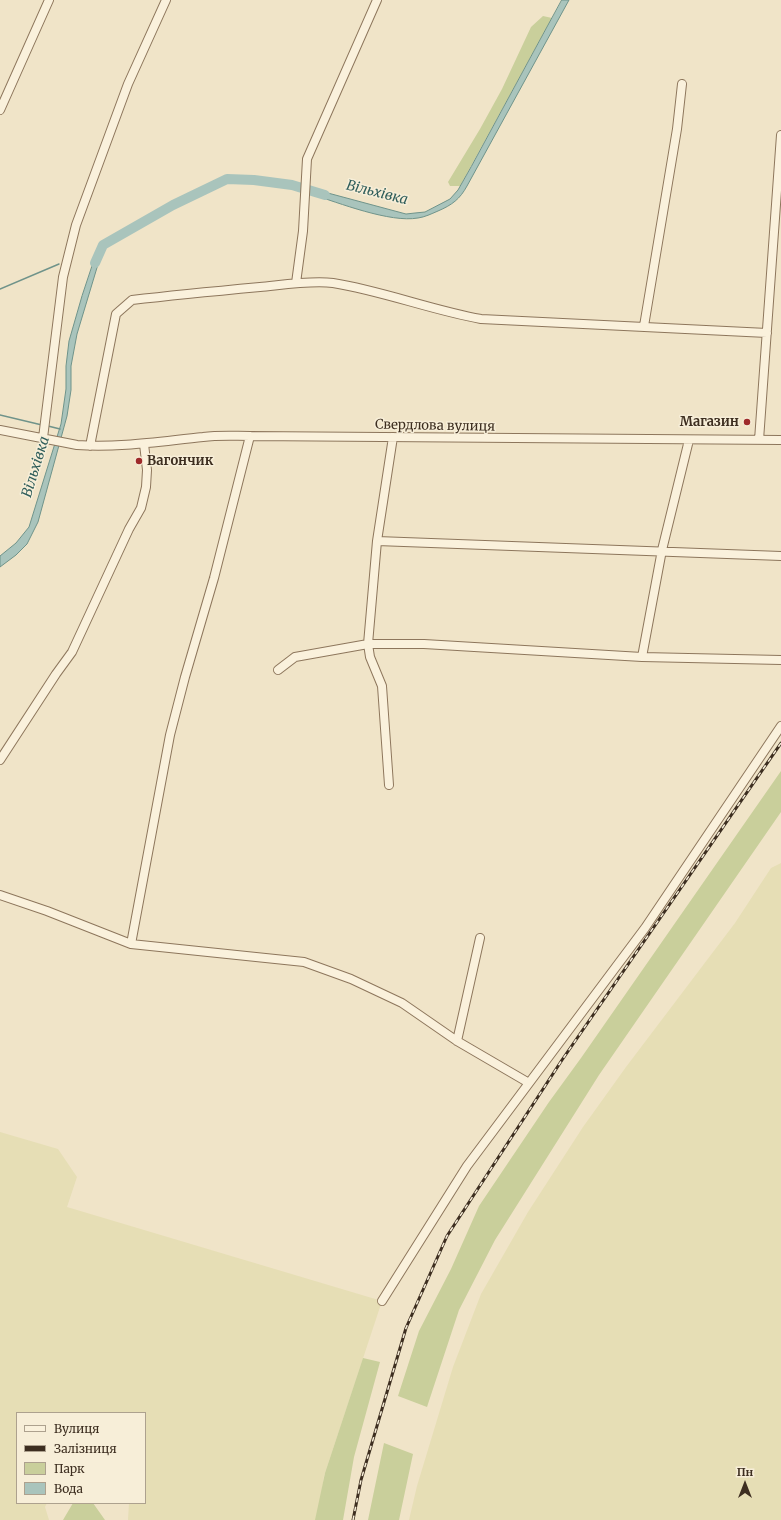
<!DOCTYPE html>
<meta charset="utf-8">
<style>
body{margin:0}
#map{position:relative;width:781px;height:1520px;overflow:hidden;background:#f0e4c8;font-family:Merriweather,serif}
canvas{display:block}
.legend{position:absolute;left:16px;top:1412px;width:130px;height:92px;box-sizing:border-box;background:#f7eed8;border:1px solid #ada18e;margin:0;padding:5px 7px;list-style:none;font-size:12px;color:#3d2e20}
.legend li{display:flex;align-items:center;gap:8px;height:20px}
.legend b{width:20px;border:1px solid #ada18e}
.north{position:absolute;left:725px;top:1464px;width:40px;height:40px;-webkit-text-stroke:3px #f7eed8;paint-order:stroke;rotate:0deg;font-size:11px;font-weight:700;line-height:16px;text-align:center;color:#3d2e20}
.north::after{content:'';display:block;margin:auto;width:14px;height:18px;background:#3d2e20;clip-path:polygon(50% 0,100% 100%,50% 72%,0 100%)}
</style>
<div id="map">
<canvas width="781" height="1520"></canvas>
<ul class="legend">
<li><b style="height:5px;background:#faf1dc"></b>Вулиця</li>
<li><b style="height:5px;background:#3d2e20"></b>Залізниця</li>
<li><b style="height:11px;background:#c9cf9b"></b>Парк</li>
<li><b style="height:11px;background:#a9c4bc"></b>Вода</li>
</ul>
<div class="north">Пн</div>
</div>
<script>
const ctx = document.querySelector('canvas').getContext('2d');
ctx.lineJoin = 'round';
function paint(path, color) {
  ctx.fillStyle = color;
  ctx.fill(path, 'evenodd');
}
function strokePath(path, color, width, dash) {
  ctx.strokeStyle = color;
  ctx.lineWidth = width;
  ctx.lineCap = dash ? 'butt' : 'round';
  ctx.setLineDash(dash || []);
  ctx.stroke(path);
}
function drawText(font, color, halo, rows, align = 'center') {
  ctx.font = font + ' Merriweather,serif';
  ctx.lineWidth = 3;
  ctx.setLineDash([]);
  ctx.textBaseline = 'middle';
  ctx.strokeStyle = halo;
  ctx.fillStyle = color;
  for (const [text, x, y, turn = 0] of rows) {
    ctx.save();
    ctx.translate(x, y);
    ctx.rotate((+turn || 0) * Math.PI / 180);
    ctx.textAlign = isNaN(turn) ? turn : align;
    if (halo) ctx.strokeText(text, 0, 0);
    ctx.fillText(text, 0, 0);
    ctx.restore();
  }
}
paint(new Path2D(`
 M781 863V1520H409L417 1486 453 1367 481 1294 528 1212 583 1127 626 1067 735 923 771 868Z
 M0 1132 58 1149 77 1177 67 1207 382 1301 324 1476 318 1520H128L129 1503H145V1413H17V1503H47L45 1507 49 1520H0Z`), '#e6deb5');
paint(new Path2D(`
 M543 16 552 18 460 186H450L448 182 480 129 502 89 531 27Z
 M781 771V812L599 1075 495 1240 459 1310 427 1407 398 1396 419 1331 451 1269 479 1206 549 1102 581 1058Z
 M363 1358 380 1362 354 1457 343 1520H315L325 1473Z
 M384 1443 413 1454 399 1520H368Z
 M73 1503H93L105 1520H63Z`), '#c9cf9b');
const water = new Path2D(`
 M562 0H569L467 186C460 199 452 205 438 211 431 214 425 217 418 218 390 223 339 203 311 194L313 189 406 214 415 213 425 212 450 199 458 190 471 167Z
 M98 249 102 251 77 334 71 366V390L67 416 38 522 27 544 16 555 0 567V556L16 543 29 527 61 424 66 389V366L69 341 82 296Z`);
paint(water, '#a9c4bc');
strokePath(water, '#6f938a', 1);
strokePath(new Path2D(`
 M0 289 59 264
 M0 415 42 425
 M48 426 60 429`), '#6f938a', 1.5);
strokePath(new Path2D(`
 M95 263 103 245 173 205 227 179 254 180 292 185 325 195`), '#a9c4bc', 10);
const minor = new Path2D(`
 M0 110 49 0
 M296 283 303 231 307 159 377 0
 M644 326 677 129 682 84
 M0 430 77 445C119 448 162 441 203 437 219 435 234 436 250 436L781 440
 M43 438 63 277 76 225 128 84 166 0
 M759 440 781 135
 M90 446 116 314 132 300C175 295 217 291 260 287 281 285 312 280 333 283 383 291 431 310 481 319L767 333
 M377 541 781 556
 M642 657 662 550 689 440
 M278 670 295 657 368 644H424L642 657 781 660
 M0 760 56 674 72 652 129 529 141 508 146 487 147 470 144 444
 M389 785 382 686 370 657 368 644 377 541 393 437
 M0 895 47 911 131 944 304 962 351 979 402 1003 457 1041 529 1083
 M131 944 170 735 185 677 214 578 250 436
 M457 1041 480 938
 M382 1301 467 1166 645 928 781 726`);
strokePath(minor, '#8d765c', 10);
strokePath(minor, '#faf1dc', 8);
const rail = new Path2D(`
 M353 1520 361 1480 406 1328 447 1236 562 1060 781 743`);
strokePath(rail, '#3d2e20', 3);
strokePath(rail, '#f7eed8', 1.5, [4.5]);
for (const [x, y, r, color] of [
 [747,422,4,"#9e2a2b"],
 [139,461,4,"#9e2a2b"]
]) {
  const dot = new Path2D();
  dot.arc(x, y, r, 0, 2 * Math.PI);
  ctx.fillStyle = color;
  ctx.fill(dot);
  strokePath(dot, '#f7eed8', 1.5);
}
drawText('bold 13px', '#3d2e20', '#f7eed8', [
 ["Mагазин",739,422],
 ["Вагончик",147,461,"left"]
], 'right');
drawText('13px', '#3d2e20', '#f7eed8', [
 ["Свердлова вулиця",435,426,1]
]);
drawText('italic 14px', '#2f5d5a', '#f7eed8', [
 ["Вільхівка",377,193,14],
 ["Вільхівка",36,467,-73]
]);
</script>
